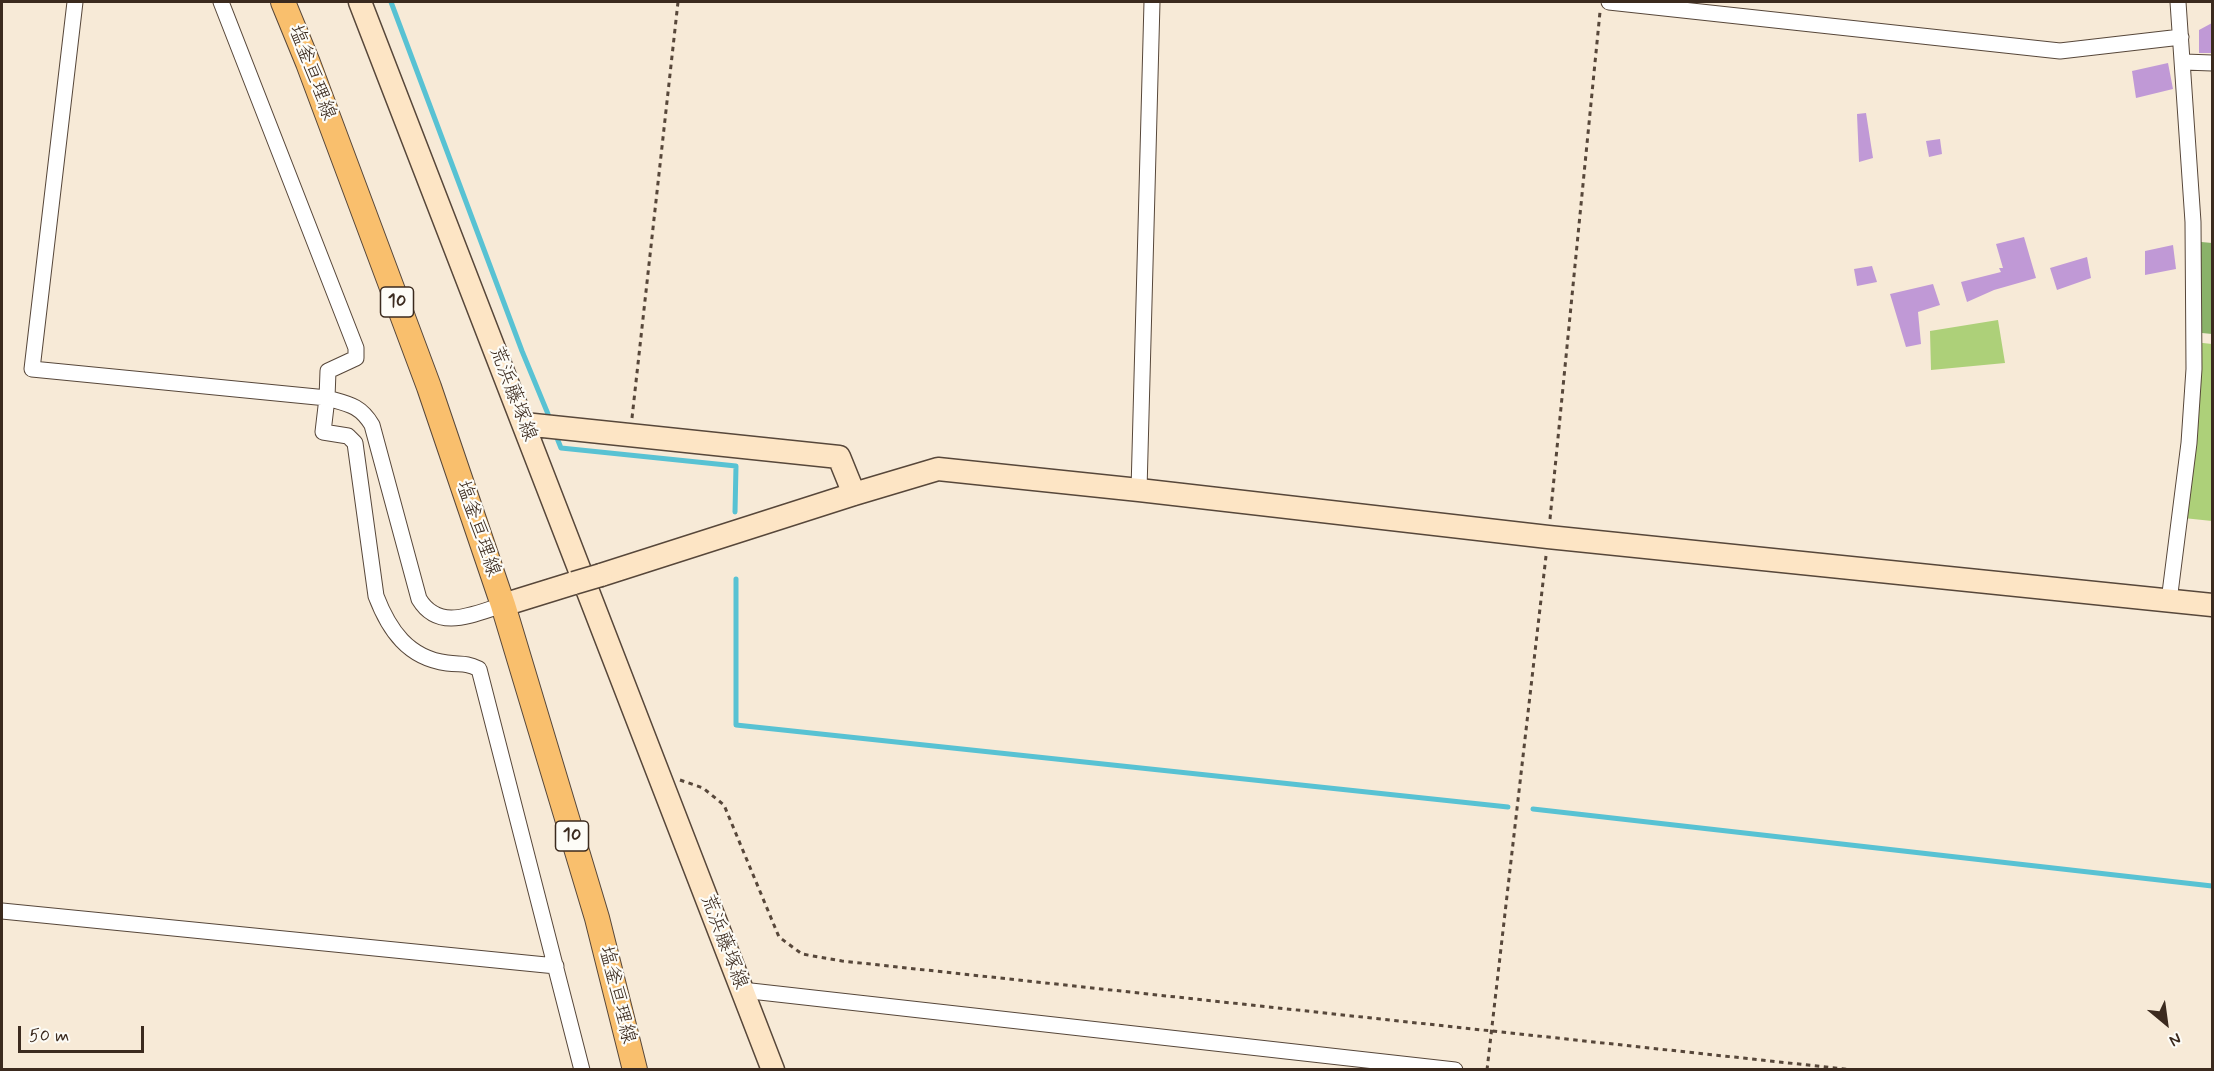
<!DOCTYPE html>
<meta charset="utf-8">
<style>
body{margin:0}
#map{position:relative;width:2214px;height:1071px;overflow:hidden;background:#f7ead7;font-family:Mynerve,sans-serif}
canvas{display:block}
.frame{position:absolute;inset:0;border:3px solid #3b2a1e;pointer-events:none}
.north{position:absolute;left:2136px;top:993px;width:60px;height:60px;-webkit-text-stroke:4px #fdfcf7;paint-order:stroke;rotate:151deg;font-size:16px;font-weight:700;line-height:24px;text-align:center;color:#3b2a1e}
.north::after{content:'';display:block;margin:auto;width:21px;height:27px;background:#3b2a1e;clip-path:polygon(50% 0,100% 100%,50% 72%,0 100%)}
.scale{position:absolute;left:18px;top:1026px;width:126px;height:27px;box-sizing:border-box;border:3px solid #3b2a1e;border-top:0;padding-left:8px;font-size:18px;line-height:21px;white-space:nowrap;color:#3b2a1e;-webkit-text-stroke:4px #fdfcf7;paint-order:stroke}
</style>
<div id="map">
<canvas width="2214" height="1071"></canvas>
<div class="frame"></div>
<div class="north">N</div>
<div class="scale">50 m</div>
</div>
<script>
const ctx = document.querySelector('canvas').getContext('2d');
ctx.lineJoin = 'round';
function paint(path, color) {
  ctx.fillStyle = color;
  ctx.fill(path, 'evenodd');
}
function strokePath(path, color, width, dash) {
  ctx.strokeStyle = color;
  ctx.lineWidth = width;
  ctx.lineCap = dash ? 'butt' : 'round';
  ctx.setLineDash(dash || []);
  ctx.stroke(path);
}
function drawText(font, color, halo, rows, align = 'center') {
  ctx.font = font + ' Mynerve,"Klee One",sans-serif';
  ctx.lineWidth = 4.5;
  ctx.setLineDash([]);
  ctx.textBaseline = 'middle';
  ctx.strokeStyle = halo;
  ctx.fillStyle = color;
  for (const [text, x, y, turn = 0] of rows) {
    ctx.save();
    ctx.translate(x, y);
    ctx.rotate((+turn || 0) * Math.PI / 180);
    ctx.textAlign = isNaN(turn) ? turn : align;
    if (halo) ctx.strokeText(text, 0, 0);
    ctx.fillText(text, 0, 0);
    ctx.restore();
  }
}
paint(new Path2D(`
 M1998 320 2005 363 1931 370 1930 331Z
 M2194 342 2212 344V521L2174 517Z`), '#add079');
paint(new Path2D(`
 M2191 241 2212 243V334L2192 332Z`), '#8ab269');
strokePath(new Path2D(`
 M391 2 522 351 548 414
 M557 438 561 448 736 466 735 512
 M736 579V725L1508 807
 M1533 809 2212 886`), '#58c2d3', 5);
paint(new Path2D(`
 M2212 23V53H2199V30Z
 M2168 63 2173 89 2136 98 2132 71Z
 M1866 113 1873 158 1859 162 1857 114Z
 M1940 139 1942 154 1929 157 1926 141Z
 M2024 237 2036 278 1994 290 1967 302 1961 282 2001 272 1999 268H2003L1996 244Z
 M2173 245 2176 269 2145 275V251Z
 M2087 257 2091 278 2057 290 2050 268Z
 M1872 266 1877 282 1857 286 1854 269Z
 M1933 284 1940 305 1918 312 1921 344 1906 347 1890 294Z`), '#c099d6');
const street = new Path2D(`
 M75 2 32 369 327 398 323 432 348 436 355 443 376 596C389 630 408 658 447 663 462 665 464 662 479 669L582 1070
 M221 2 356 348V358L328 371 327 398C348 404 360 405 372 425L419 599C439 632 473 614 503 605
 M1609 2 2060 51 2181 37
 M2184 62 2212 63
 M1139 490 1152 2
 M2169 601 2189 443 2194 369 2193 222 2178 2
 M2 911 556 966
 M742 990 1455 1070`);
const secondary = new Path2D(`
 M360 2 773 1070
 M524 424 839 457 854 494
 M601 575 854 494 938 469 1139 490 1548 537 2212 605
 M503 605 574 583`);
const primary = new Path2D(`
 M283 2 308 63 429 387 503 605 597 918 635 1070`);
strokePath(street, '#57473a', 17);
strokePath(secondary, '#57473a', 25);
strokePath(primary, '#57473a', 26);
strokePath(new Path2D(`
 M632 418 678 2
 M1550 519 1600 12
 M680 780 703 788 724 805 779 937 802 954 842 961 1854 1070
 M1487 1070 1546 556`), '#57473a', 3, [4.5, 4.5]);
strokePath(street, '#fff', 15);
strokePath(secondary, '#fde5c5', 22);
strokePath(primary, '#f9bf6d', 24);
const secondaryBridge = new Path2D(`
 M574 583 601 575`);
strokePath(secondaryBridge, '#57473a', 25, []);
strokePath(secondaryBridge, '#fde5c5', 22);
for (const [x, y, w] of [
 [397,302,33],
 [572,836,33]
]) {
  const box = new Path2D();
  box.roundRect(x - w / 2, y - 15, w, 30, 4.5);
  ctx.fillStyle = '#fdfcf7';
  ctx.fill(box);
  strokePath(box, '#3b2a1e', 1.5);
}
drawText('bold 18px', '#3b2a1e', null, [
 ["10",397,302],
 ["10",572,836]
]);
drawText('20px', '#3b2a1e', '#fdfcf7', [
 ["塩釜亘理線",311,73,69],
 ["荒浜藤塚線",512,394,69],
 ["塩釜亘理線",477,529,71],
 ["荒浜藤塚線",723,942,69],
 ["塩釜亘理線",616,995,76]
]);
</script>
